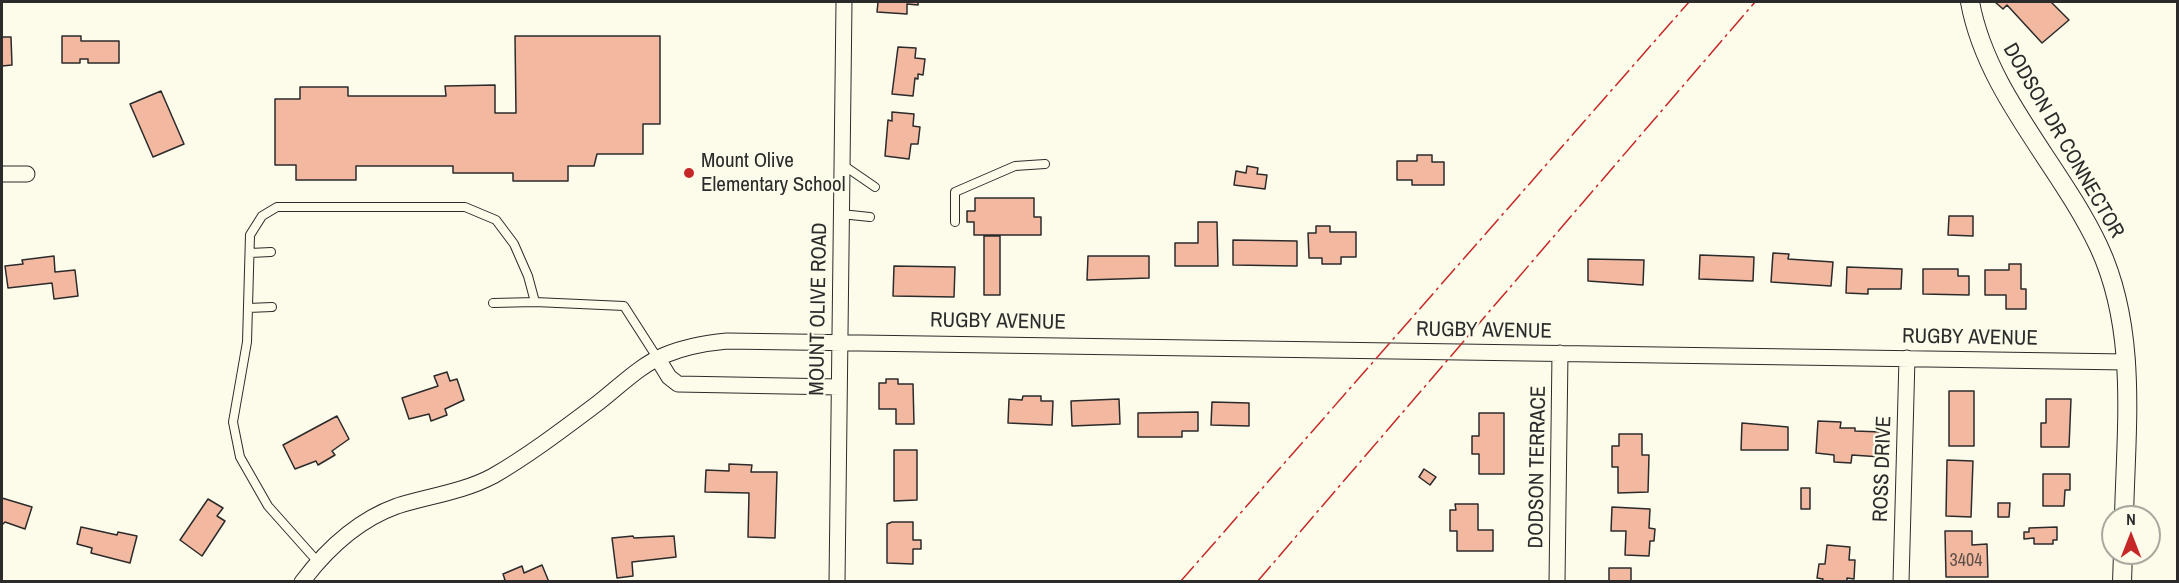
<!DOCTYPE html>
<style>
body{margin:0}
#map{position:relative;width:2179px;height:583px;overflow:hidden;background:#fdfbea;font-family:"Archivo Narrow",sans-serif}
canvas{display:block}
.frame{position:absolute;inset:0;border:3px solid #2b2b2b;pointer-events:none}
.north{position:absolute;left:2101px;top:505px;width:60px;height:60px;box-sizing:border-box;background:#fdfbea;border:2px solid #a9a89e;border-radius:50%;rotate:0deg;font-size:16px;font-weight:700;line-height:24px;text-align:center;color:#2b2b2b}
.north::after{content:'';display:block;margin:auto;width:21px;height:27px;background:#c62828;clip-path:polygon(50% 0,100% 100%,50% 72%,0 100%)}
</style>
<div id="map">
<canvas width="2179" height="583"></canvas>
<div class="frame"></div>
<div class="north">N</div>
</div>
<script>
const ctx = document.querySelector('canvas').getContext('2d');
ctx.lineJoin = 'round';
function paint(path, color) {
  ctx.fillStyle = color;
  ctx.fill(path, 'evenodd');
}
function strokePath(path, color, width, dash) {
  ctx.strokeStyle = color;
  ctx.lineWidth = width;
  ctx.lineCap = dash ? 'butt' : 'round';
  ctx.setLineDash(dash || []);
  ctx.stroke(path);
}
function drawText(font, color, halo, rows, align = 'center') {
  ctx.font = font + ' "Archivo Narrow",sans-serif';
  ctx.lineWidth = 4.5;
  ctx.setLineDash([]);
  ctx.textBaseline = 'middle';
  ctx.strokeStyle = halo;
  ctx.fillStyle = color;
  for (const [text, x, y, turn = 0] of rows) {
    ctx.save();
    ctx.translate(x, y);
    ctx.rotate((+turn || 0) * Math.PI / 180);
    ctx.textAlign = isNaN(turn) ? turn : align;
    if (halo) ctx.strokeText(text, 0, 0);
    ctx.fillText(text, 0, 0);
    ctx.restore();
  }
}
const building = new Path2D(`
 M878 2H918V5L907 4V14L877 12Z
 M1995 2H2051L2069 20 2042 43 2007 5 2003 9Z
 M62 36H81V41H119V63H88V59H80V63H62Z
 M515 36H660V124H643V154H597L594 166H568V181H513V173H453V166H356V180H296V165H275V99H300V87H348V96H446L445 86 495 85V113H516Z
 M2 37H11L12 65 2 66Z
 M898 47 916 48 915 58 925 59 923 75 918 74V79L915 78 913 96 892 94Z
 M161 91 184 144 153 157 130 104Z
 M892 112 914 114 913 126 920 127 918 144H911L909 159 885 156 888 120 892 121Z
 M1417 155H1432V162H1444V185H1412V180H1397V161H1417Z
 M1247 166 1258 168 1257 174 1267 175 1265 189 1234 185 1236 171 1246 173Z
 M975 198H1034V217H1041V235H974V222H967V211H975Z
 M1949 216H1973V236L1948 235Z
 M1198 222H1217L1218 266H1175V243H1198Z
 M1316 226H1330V232H1356V257H1341V264H1322V258H1309L1308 233H1316Z
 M984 236H1000V295H984Z
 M1233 240 1297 241V266L1233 265Z
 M1773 253 1789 254 1788 259 1833 262 1831 286 1771 282Z
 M1700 255 1754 257 1753 281 1699 279Z
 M54 256 55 272 75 270 78 296 54 299 52 283 8 288 5 266 23 264 22 260Z
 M1088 256H1149V278L1087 280Z
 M1588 259 1644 260 1643 285 1588 281Z
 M2009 264H2021V289H2026V309H2006V295H1985V270H2009Z
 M894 266 955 267 954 297 893 296Z
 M1847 267 1902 269 1901 289H1868V294L1846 293Z
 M1923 269H1958V276H1969V295L1923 294Z
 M447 372 450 381 457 379 464 400 445 409 447 415 431 421 429 414 409 419 402 398 438 386 434 376Z
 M886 379H898V384H913L914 424H896V409H879V383H886Z
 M1949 391H1974V446H1949Z
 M1023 396H1041V401H1053L1052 425 1008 423 1009 399 1022 400Z
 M1119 399 1120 424 1072 426 1071 401Z
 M2046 399H2071L2069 447H2041V423H2046Z
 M1212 402 1249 403V426L1211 425Z
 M1198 412V431H1182V437H1138V413Z
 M1479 413H1504V474H1479V454H1472V436H1479Z
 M337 416 349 439 332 451 335 455 318 465 316 461 295 469 283 445Z
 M1818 421 1841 422 1840 428H1855V431L1882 432 1881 457 1852 455 1851 463 1834 462V455L1816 453Z
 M1742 423 1788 427V450H1741Z
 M1619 434H1642V455H1649L1648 492 1618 493V467H1612V446H1619Z
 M894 450H917V500L894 501Z
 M1947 460 1973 461 1971 517 1946 516Z
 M729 464 752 465 751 472H777L775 538 748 537 749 493 705 492 706 470 729 471Z
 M1424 469 1436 477 1430 485 1419 477Z
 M2043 474H2070V490H2065L2064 506H2043Z
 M1801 488H1810V509H1801Z
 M2 498 32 507 25 529 5 522 2 525Z
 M208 499 223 508 217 516 225 521 202 556 180 540Z
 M1998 503H2010L2009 517H1998Z
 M1455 504H1478V530H1493V551H1457V531H1450V510H1456Z
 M1612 507 1650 509 1649 528 1655 529 1654 541H1650L1649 556 1625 555 1626 531H1611Z
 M892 522H913V540H921V549H913V564L887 563V524Z
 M81 527 117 535 118 532 137 536 130 563 91 553 92 548 77 544Z
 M2057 527V540H2053V544H2034V538L2024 539V532H2029V528Z
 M1945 531H1972V545L1987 544 1988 577H1946Z
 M633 536 634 538 674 536 676 557 632 562 633 576 617 578 612 538Z
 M1827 545 1850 547 1849 560H1855L1854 579 1847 578V582H1822L1823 579 1817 578 1819 564H1825Z
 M542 565 549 582H501L505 580 503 574 522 566 524 573Z
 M1609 568H1631V582H1609Z`);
paint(building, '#f2b8a0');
strokePath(building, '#2b2b2b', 1.5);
const service = new Path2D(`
 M843 165 875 187
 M841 214 870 217
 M955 222V192L1015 166 1045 164
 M250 253 271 252
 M493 303 535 302 624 306 658 359
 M248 308 272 307
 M317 561 268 506 240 457 233 422 247 342 250 235 262 216 277 207H465L496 220 514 244 528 276 535 302`);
const minor = new Path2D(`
 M2 174H27
 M658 359 669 377 678 384 839 387
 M302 582C326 550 358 520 397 506 429 496 463 492 493 476 528 456 566 427 598 403 620 386 640 365 665 355 684 347 706 343 727 341L2127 362
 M837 582 844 2
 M1557 582 1560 353
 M1901 582 1907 358`);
const tertiary = new Path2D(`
 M1970 2C1987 94 2060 164 2099 247 2138 331 2126 427 2124 517
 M2122 582 2123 553`);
strokePath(service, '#2b2b2b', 10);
strokePath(minor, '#2b2b2b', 17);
strokePath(tertiary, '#2b2b2b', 20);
strokePath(service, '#fdfbea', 8);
strokePath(minor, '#fdfbea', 15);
strokePath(tertiary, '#fdfbea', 18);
strokePath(new Path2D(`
 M1180 582 1689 2
 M1257 582 1755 2`), '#c62828', 1.5, [21, 4.5, 3, 4.5]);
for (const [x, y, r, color] of [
 [689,173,6,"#c62828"]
]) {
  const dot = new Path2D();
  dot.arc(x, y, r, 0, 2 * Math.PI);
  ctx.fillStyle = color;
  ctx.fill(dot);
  strokePath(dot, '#fdfbea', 2);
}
drawText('18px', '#5d4e48', null, [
 ["3404",1966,561]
]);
drawText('21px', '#2b2b2b', '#fdfbea', [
 ["DODSON DR CONNECTOR",2063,141,60],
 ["MOUNT OLIVE ROAD",819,309,-89],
 ["RUGBY AVENUE",998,322,1],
 ["RUGBY AVENUE",1484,331,1],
 ["RUGBY AVENUE",1970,338,1],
 ["DODSON TERRACE",1538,467,-89],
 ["ROSS DRIVE",1883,469,-88]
]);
drawText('21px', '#2b2b2b', '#fdfbea', [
 ["Mount Olive",701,161],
 ["Elementary School",701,185]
], 'left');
</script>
